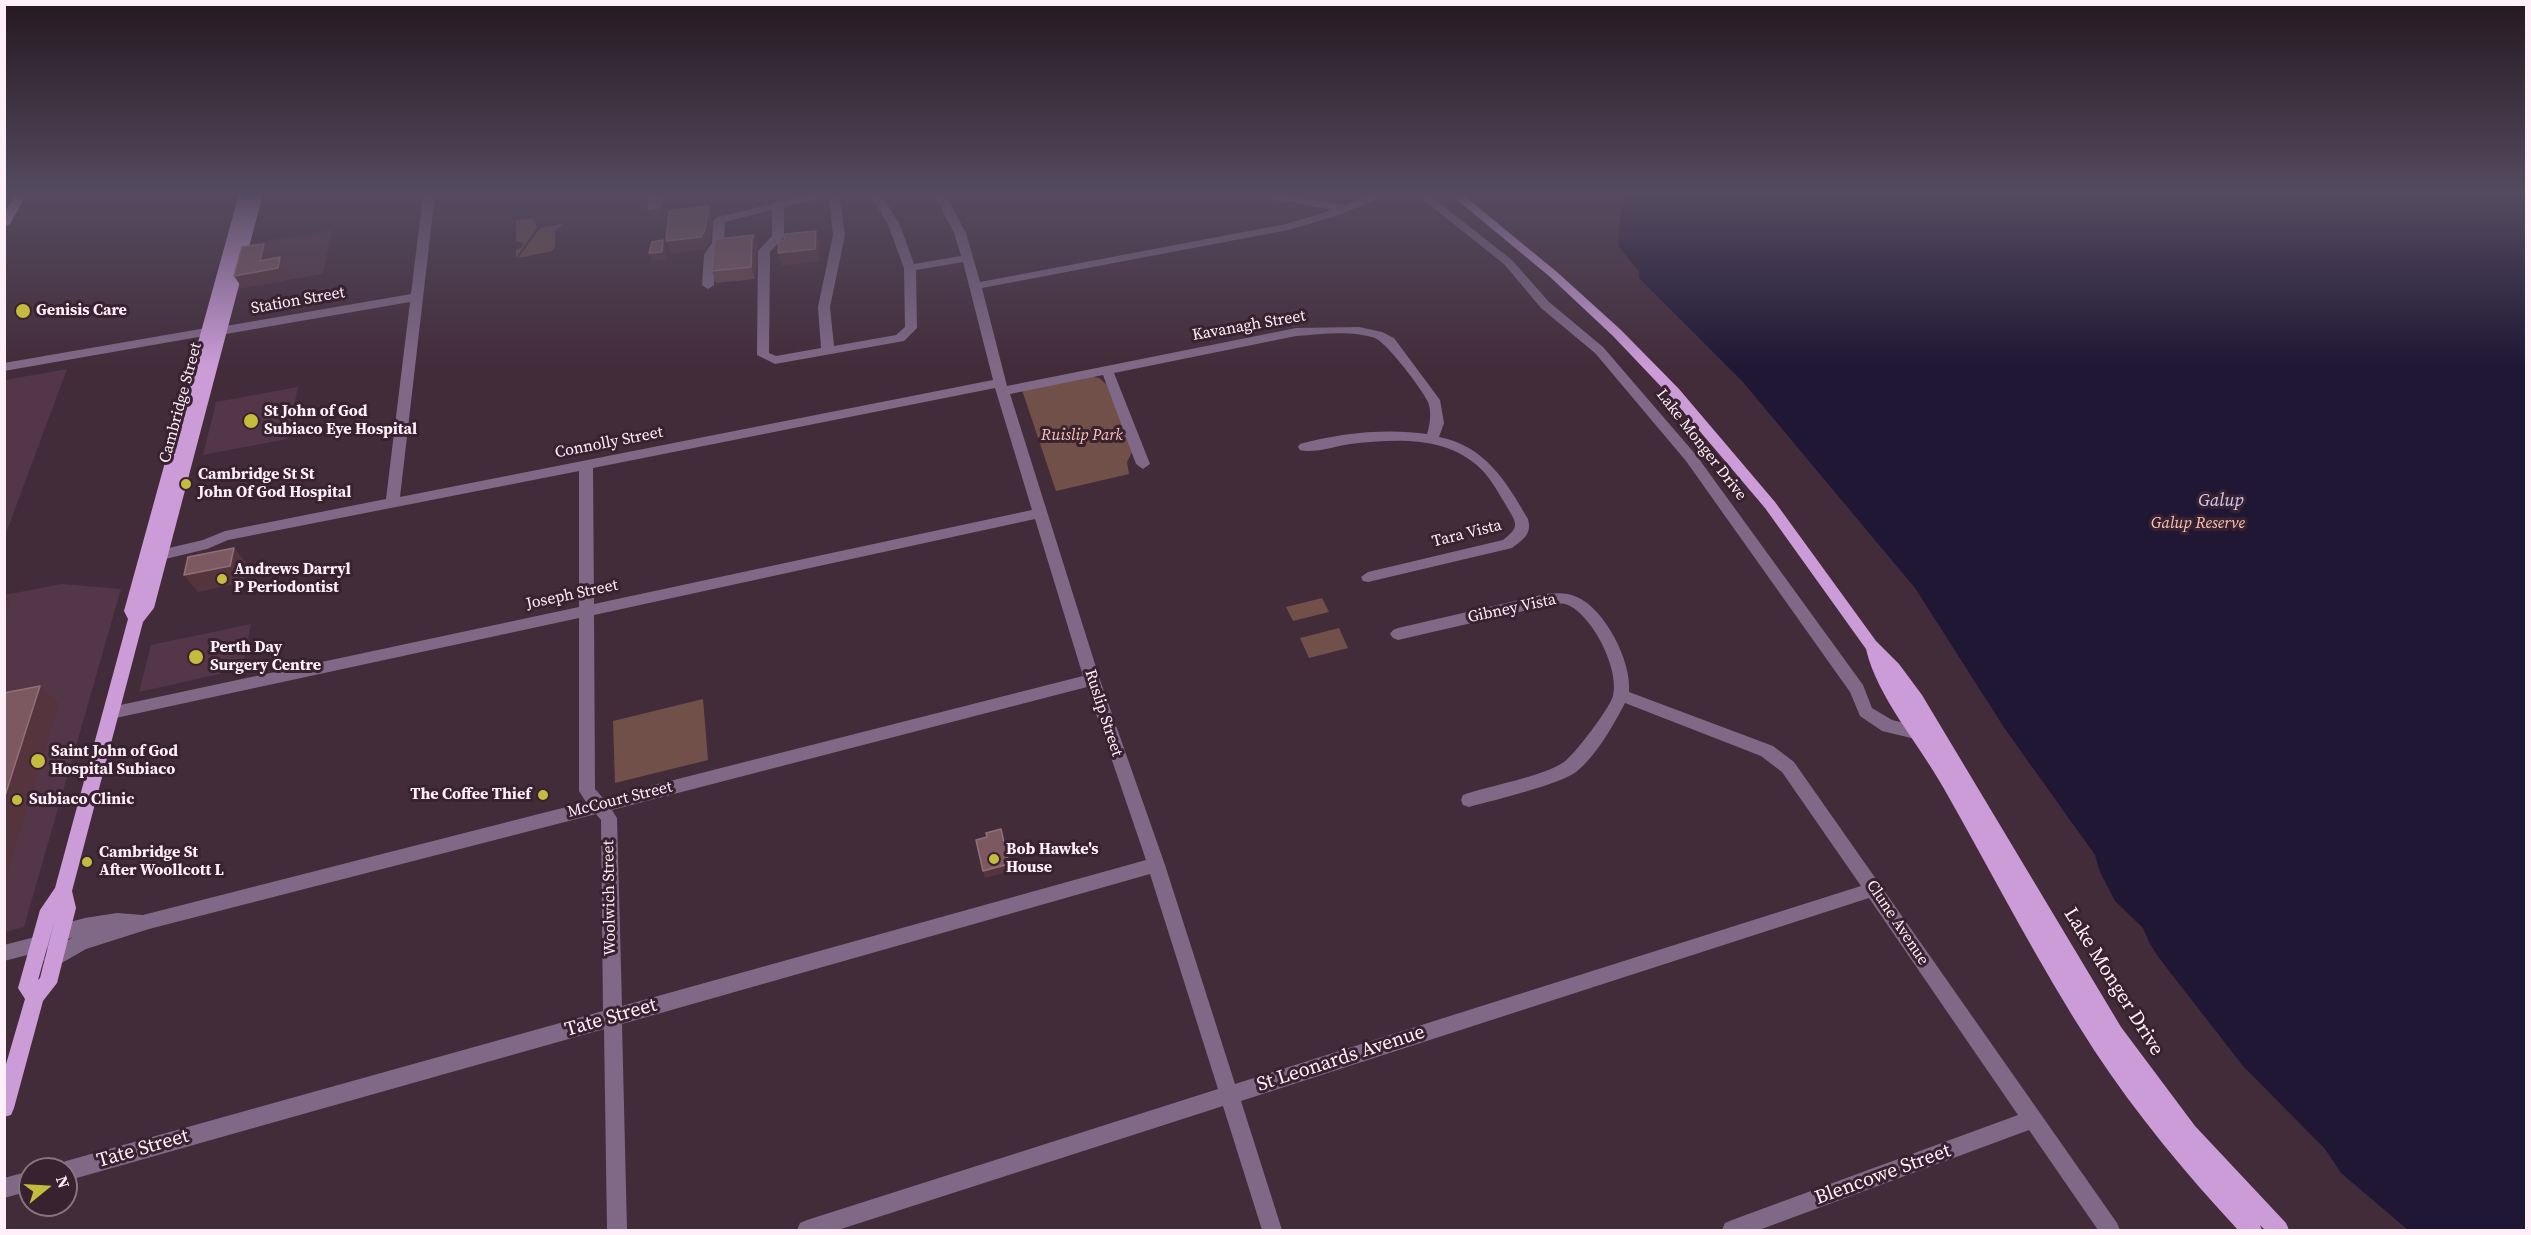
<!DOCTYPE html>
<style>
body{margin:0}
#map{position:relative;width:2531px;height:1235px;overflow:hidden;background:#432c3a;font-family:"Source Serif 4",serif}
canvas{display:block}
.frame{position:absolute;inset:0;border:6px solid #ffeff8;pointer-events:none}
.north{position:absolute;left:18px;top:1157px;width:60px;height:60px;box-sizing:border-box;background:#392230;border:2px solid #887480;border-radius:50%;rotate:72deg;font-size:16px;font-weight:700;line-height:24px;text-align:center;color:#ffeff8}
.north::after{content:'';display:block;margin:auto;width:21px;height:27px;background:#c4bc3d;clip-path:polygon(50% 0,100% 100%,50% 72%,0 100%)}
</style>
<div id="map">
<canvas width="2531" height="1235"></canvas>
<div class="frame"></div>
<div class="north">N</div>
</div>
<script>
const ctx = document.querySelector('canvas').getContext('2d');
ctx.lineJoin = 'round';
function paint(path, color) {
  ctx.fillStyle = color;
  ctx.fill(path, 'evenodd');
}
function strokePath(path, color, width, dash) {
  ctx.strokeStyle = color;
  ctx.lineWidth = width;
  ctx.lineCap = dash ? 'butt' : 'round';
  ctx.setLineDash(dash || []);
  ctx.stroke(path);
}
function drawText(font, color, halo, rows, align = 'center') {
  ctx.font = font + ' "Source Serif 4",serif';
  ctx.lineWidth = 6;
  ctx.setLineDash([]);
  ctx.textBaseline = 'middle';
  ctx.strokeStyle = halo;
  ctx.fillStyle = color;
  for (const [text, x, y, turn = 0] of rows) {
    ctx.save();
    ctx.translate(x, y);
    ctx.rotate((+turn || 0) * Math.PI / 180);
    ctx.textAlign = isNaN(turn) ? turn : align;
    if (halo) ctx.strokeText(text, 0, 0);
    ctx.fillText(text, 0, 0);
    ctx.restore();
  }
}
paint(new Path2D(`
 M332 230 323 274 224 291 237 246Z
 M67 369 5 536V380Z
 M298 387 287 439 203 455 216 402Z
 M62 584 121 589 24 927 5 932 4 595Z
 M251 624 242 669 139 692 151 645Z`), '#533647');
paint(new Path2D(`
 M529 219H534L537 228 516 258V250L521 248 523 243 516 241V220Z
 M563 224 555 231V247L552 251 518 258 540 228Z
 M1088 376 1099 378 1107 385 1133 450 1127 462 1129 474 1056 491 1022 390Z
 M1322 598 1329 612 1293 621 1286 607Z
 M1339 628 1348 648 1309 658 1300 638Z
 M703 699 708 760 615 783 613 721Z`), '#715049');
paint(new Path2D(`
 M1617 194H2526V1230H2408L2341 1173 2325 1149 2243 1066 2159 958 2150 944 2143 928 2115 901 2100 872 2095 855 2005 729 1915 588 1742 381 1639 278V272L1618 245 1621 210 1626 202Z`), '#1f1734');
paint(new Path2D(`
 M423 194H435L400 497 993 380 963 262 916 270 917 328 904 341 775 364 757 355 758 251 772 236V210L725 222 724 243 716 255 714 285 708 289 702 285 704 255 712 243 713 221 718 217 812 194H839L845 235 830 307 834 346 896 335 905 327 904 268 888 225 870 194H881L900 225 914 264 961 256 954 233 934 194H945L966 233 980 282 1286 224 1332 210 1258 197 1253 194H1277L1345 205 1375 194H1390L1336 216 1288 230 982 288 1007 386 1296 328 1359 327 1382 332 1394 338 1440 400 1444 423 1439 437C1485 446 1506 481 1528 519 1532 534 1524 539 1512 548L1368 582 1363 581 1361 577 1368 572 1503 540C1520 527 1517 524 1507 507 1499 494 1492 480 1481 469 1447 435 1394 439 1350 444 1335 446 1314 454 1300 450L1298 447 1300 444C1339 433 1387 428 1427 434 1430 425 1432 412 1428 402 1422 389 1387 343 1375 338 1351 330 1321 334 1296 336L1114 373 1150 464 1143 469 1136 464 1103 375 1010 394 1100 680 1165 865 1235 1084 1861 886 1782 772 1761 756 1625 703C1613 726 1596 756 1576 772 1558 785 1494 800 1469 807L1463 805 1461 800 1463 795C1488 786 1545 776 1564 762 1576 753 1609 709 1613 696 1620 670 1593 616 1568 605 1561 602 1552 604 1545 606L1398 640 1393 638 1390 634 1393 630 1398 628 1545 594C1556 593 1567 592 1577 597 1605 609 1632 662 1629 692L1773 746 1794 762 2117 1223 2120 1230H2098L2029 1130 1759 1230H1722L1725 1223 1732 1220 2018 1115 1869 898 1241 1101 1282 1230H1262L1223 1106 838 1230H797L800 1223 807 1220 1218 1089 1150 874 622 1024 627 1230H607L604 1029 66 1181V1169H57L59 1164 66 1161 603 1011 601 820 596 814 149 929 86 949 53 968 47 966 44 960 47 954 73 937 39 952 4 961V945L35 937 55 926 85 918 117 913 143 915 586 802 579 791V618L111 719 105 717 103 713 105 709 111 707 579 607V471L228 540 207 549 161 560 154 555 156 551 203 540 225 531 386 499 410 302 220 335 214 331 220 327 411 294ZM829 196 833 235 818 307 821 348 776 356 769 353 770 252 784 237V207ZM995 388 1032 510 594 604 593 468ZM1035 519 1083 676 603 798 595 789 594 615ZM1087 687 1146 860 622 1006 617 818 612 810Z
 M1416 194H1428L1512 260 1549 302 1603 347 1696 455 1863 685 1872 708 1892 720 1934 730 1936 735 1934 740 1928 742 1882 731 1860 716 1850 692 1686 461 1595 353 1541 308 1504 264Z
 M206 328 210 329 212 332 210 335 4 371V363Z
 M30 1171V1191L4 1198V1178Z`), '#806987');
paint(new Path2D(`
 M16 194H27L10 224 4 227V213Z
 M239 194H251L140 606 251 194H263L154 608 143 622 72 891 76 908 57 983 43 1001 14 1108 11 1115 4 1117V1071L25 999 18 988 40 910 55 888 128 619 124 611ZM54 923 40 978 38 980Z
 M1450 194H1462L1557 272 1621 330 1679 389 1775 502 1876 641 1899 664 1922 695 2121 1027 2195 1126 2286 1223 2289 1230H2265L2260 1225 2262 1230H2238C2187 1175 2136 1114 2094 1050 2039 965 1993 875 1943 787 1919 744 1877 697 1866 649L1765 508 1669 395 1613 336 1549 276Z`), '#cb9cd8');
paint(new Path2D(`
 M754 235 758 247 756 251 755 279 716 283 712 271Z`), '#6c474e');
paint(new Path2D(`
 M661 194 664 200 662 216 651 217 648 209Z
 M709 206 713 218 710 242 705 249 671 254 666 241Z
 M816 231 820 243 819 261 782 266 778 253Z
 M754 235 758 247 756 251 755 279 751 267 752 239Z
 M663 240 666 249 665 260 652 261 649 253Z
 M264 244 272 256 268 270 280 257 288 270 285 281 242 288 234 276 260 261Z
 M234 548 247 564 243 582 198 592 184 575Z
 M4 596 11 602 4 620Z
 M40 686 59 703 4 884V799Z
 M1001 829 1011 871 985 878 983 871Z`), '#55343e');
const building = new Path2D(`
 M650 194H661L659 207 648 209Z
 M709 206 705 230 701 237 666 241 669 211Z
 M816 231 815 249 778 253 779 241H784L785 234Z
 M754 235 752 239 751 267 712 271 714 243 717 239Z
 M663 240 662 252 649 253 652 242Z
 M264 244 260 261 280 257 278 268 234 276 242 247Z
 M234 548 230 566 184 575 188 557Z
 M40 686 4 799V693Z
 M1001 829 1009 864 983 871 976 840 987 837 986 833Z`);
paint(building, '#7c5960');
strokePath(building, '#907078', 1.5);
const sky = ctx.createLinearGradient(0, 0, 0, 367);
sky.addColorStop(0, '#251820');
sky.addColorStop(0.53, '#554b60');
sky.addColorStop(1, '#554b6000');
ctx.fillStyle = sky;
ctx.fillRect(0, 0, 2531, 367);
for (const [x, y, r, color] of [
 [23,311,8,"#c4bc3d"],
 [251,421,8,"#c4bc3d"],
 [186,484,6,"#c4bc3d"],
 [222,579,6,"#c4bc3d"],
 [196,657,8,"#c4bc3d"],
 [38,761,8,"#c4bc3d"],
 [543,795,6,"#c4bc3d"],
 [17,800,6,"#c4bc3d"],
 [994,859,6,"#c4bc3d"],
 [87,862,6,"#c4bc3d"]
]) {
  const dot = new Path2D();
  dot.arc(x, y, r, 0, 2 * Math.PI);
  ctx.fillStyle = color;
  ctx.fill(dot);
  strokePath(dot, '#392230', 2);
}
drawText('16px', '#ffeff8', '#392230', [
 ["Station Street",298,301,-10],
 ["Kavanagh Street",1249,326,-10],
 ["Cambridge Street",181,403,-75],
 ["Connolly Street",609,443,-11],
 ["Lake Monger Drive",1701,445,52],
 ["Tara Vista",1467,534,-14],
 ["Joseph Street",572,595,-12],
 ["Gibney Vista",1512,609,-12],
 ["Ruslip Street",1103,713,72],
 ["McCourt Street",620,800,-14],
 ["Woolwich Street",610,898,-91],
 ["Clune Avenue",1897,923,56]
]);
drawText('bold 16px', '#ffeff8', '#392230', [
 ["Genisis Care",36,311],
 ["St John of God",264,412],
 ["Subiaco Eye Hospital",264,430],
 ["Cambridge St St",198,475],
 ["John Of God Hospital",198,493],
 ["Andrews Darryl",234,570],
 ["P Periodontist",234,588],
 ["Perth Day",210,648],
 ["Surgery Centre",210,666],
 ["Saint John of God",51,752],
 ["Hospital Subiaco",51,770],
 ["The Coffee Thief",531,795,"right"],
 ["Subiaco Clinic",29,800],
 ["Bob Hawke's",1006,850],
 ["House",1006,868],
 ["Cambridge St",99,853],
 ["After Woollcott L",99,871]
], 'left');
drawText('italic 16px', '#fcc3b6', '#392230', [
 ["Ruislip Park",1082,436],
 ["Galup Reserve",2198,524]
]);
drawText('italic 18px', '#d2c8f9', '#392230', [
 ["Galup",2221,501]
]);
drawText('20px', '#ffeff8', '#392230', [
 ["Lake Monger Drive",2113,982,58],
 ["Tate Street",611,1018,-16],
 ["St Leonards Avenue",1341,1059,-18],
 ["Tate Street",143,1149,-16],
 ["Blencowe Street",1883,1175,-20]
]);
</script>
